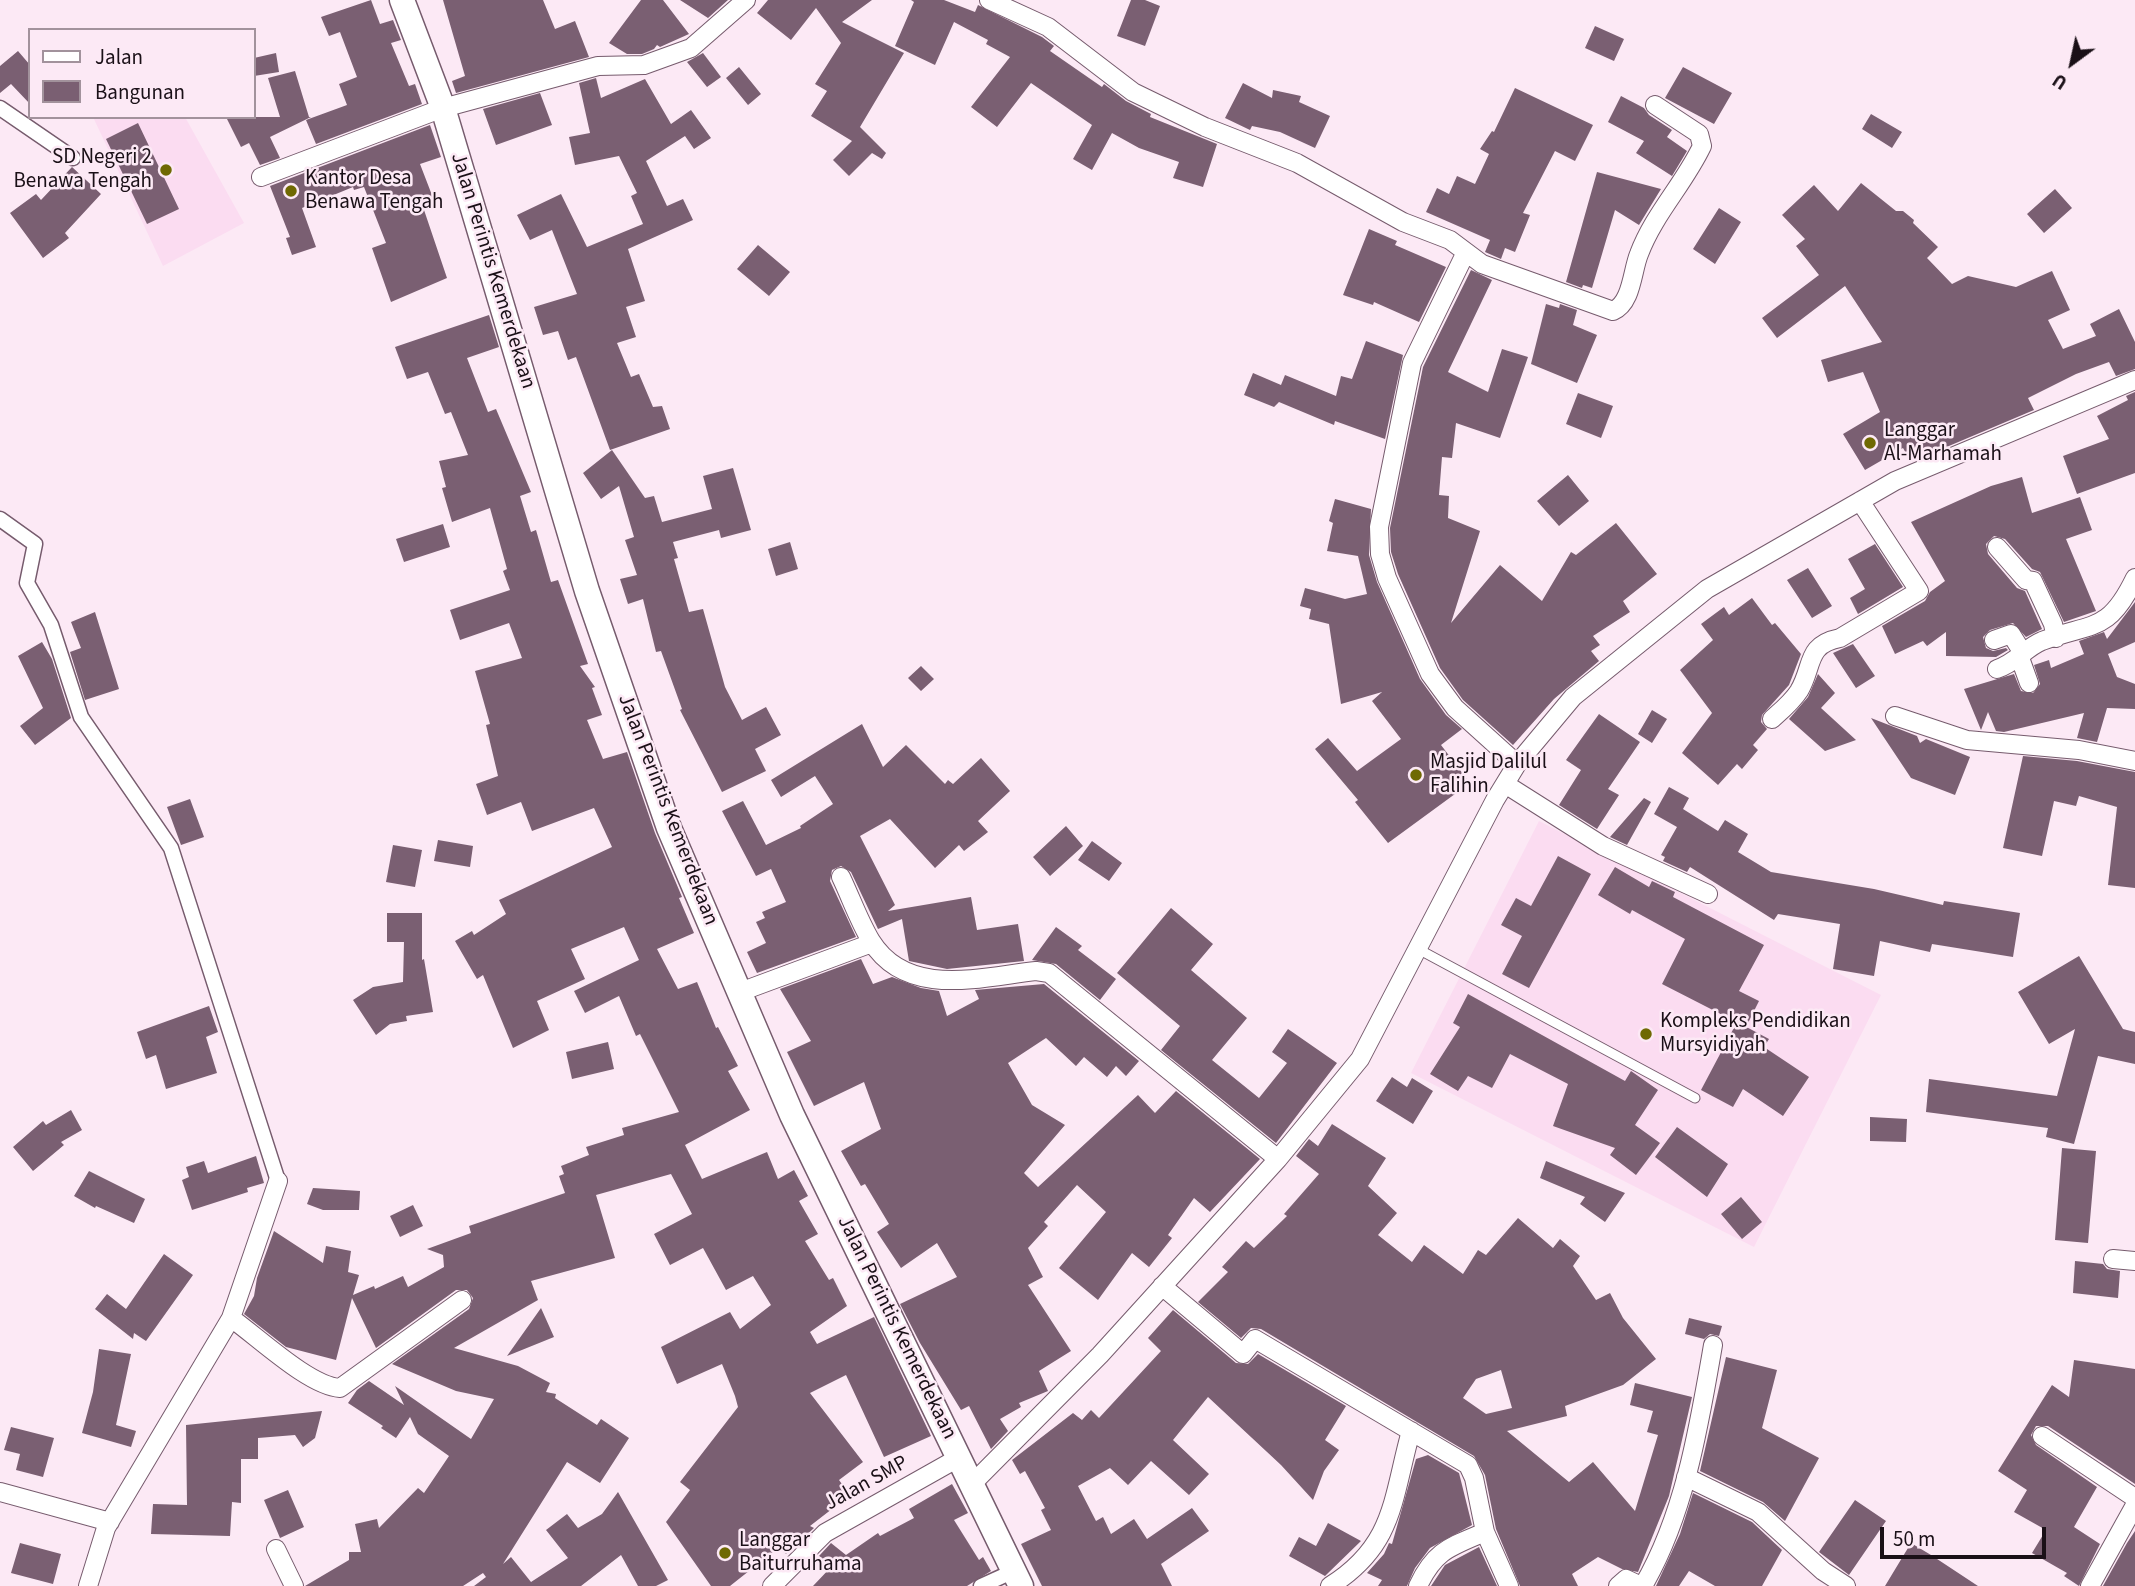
<!DOCTYPE html>
<style>
body{margin:0}
#map{position:relative;width:2135px;height:1586px;overflow:hidden;background:#fce9f5;font-family:"Source Sans 3",sans-serif}
canvas{display:block}
.legend{position:absolute;left:28px;top:28px;width:228px;height:91px;box-sizing:border-box;background:#fce9f5;border:2px solid #a2929c;margin:0;padding:9px 12px;list-style:none;font-size:21px;color:#1a1017}
.legend li{display:flex;align-items:center;gap:14px;height:35px}
.legend b{width:35px;border:2px solid #a2929c}
.north{position:absolute;left:2037px;top:28px;width:70px;height:70px;-webkit-text-stroke:5px #fce9f5;paint-order:stroke;rotate:213deg;font-size:19px;font-weight:700;line-height:28px;text-align:center;color:#1a1017}
.north::after{content:'';display:block;margin:auto;width:24px;height:32px;background:#1a1017;clip-path:polygon(50% 0,100% 100%,50% 72%,0 100%)}
.scale{position:absolute;left:1880px;top:1527px;width:166px;height:32px;box-sizing:border-box;border:4px solid #1a1017;border-top:0;padding-left:9px;font-size:21px;line-height:24px;white-space:nowrap;color:#1a1017;-webkit-text-stroke:5px #fce9f5;paint-order:stroke}
</style>
<div id="map">
<canvas width="2135" height="1586"></canvas>
<ul class="legend">
<li><b style="height:9px;background:#fff"></b>Jalan</li>
<li><b style="height:19px;background:#7a5f72"></b>Bangunan</li>
</ul>
<div class="north">U</div>
<div class="scale">50 m</div>
</div>
<script>
const ctx = document.querySelector('canvas').getContext('2d');
ctx.lineJoin = 'round';
function paint(path, color) {
  ctx.fillStyle = color;
  ctx.fill(path, 'evenodd');
}
function strokePath(path, color, width, dash) {
  ctx.strokeStyle = color;
  ctx.lineWidth = width;
  ctx.lineCap = dash ? 'butt' : 'round';
  ctx.setLineDash(dash || []);
  ctx.stroke(path);
}
function drawText(font, color, halo, rows, align = 'center') {
  ctx.font = font + ' "Source Sans 3",sans-serif';
  ctx.lineWidth = 5;
  ctx.setLineDash([]);
  ctx.textBaseline = 'middle';
  ctx.strokeStyle = halo;
  ctx.fillStyle = color;
  for (const [text, x, y, turn = 0] of rows) {
    ctx.save();
    ctx.translate(x, y);
    ctx.rotate((+turn || 0) * Math.PI / 180);
    ctx.textAlign = isNaN(turn) ? turn : align;
    if (halo) ctx.strokeText(text, 0, 0);
    ctx.fillText(text, 0, 0);
    ctx.restore();
  }
}
paint(new Path2D(`
 M93 117H185L244 223 163 266Z
 M1539 821 1881 995 1754 1247 1411 1073Z`), '#fbdcf1');
paint(new Path2D(`
 M371 0 380 24 393 20 401 40 391 43 409 86 415 84 422 104 316 144 306 120 347 105 339 84 357 77 340 32 329 36 321 17Z
 M443 0H543L555 29 575 21 589 57 456 93 452 81 465 76Z
 M641 0H663L689 34 660 47 657 45 654 49 642 54H627L609 43Z
 M680 0H728L708 18Z
 M768 0H872L842 22 904 53 860 127 886 153 882 159 872 153 849 176 833 160 852 141 811 116 827 91 815 84 841 43 816 8 791 40 757 13Z
 M911 0H944L975 12 978 5 1042 37 1054 46 1050 51 1102 87 1104 84 1126 101 1151 114 1150 117 1217 144 1203 187 1173 178 1179 162 1139 148 1112 133 1092 170 1073 159 1092 125 1031 83 997 127 971 107 1010 57 986 44 988 40 954 22 935 65 895 46 914 2Z
 M1131 0H1145L1160 6 1145 46 1117 36Z
 M1595 26 1624 39 1614 61 1585 48Z
 M18 51 30 65V104L11 84 0 93V66Z
 M276 53 279 72 254 76V58Z
 M703 53 721 77 707 87 687 62Z
 M739 67 761 94 748 105 726 78Z
 M1683 67 1732 93 1714 124 1665 98Z
 M295 71 309 117H311L270 137 280 158 260 165 249 143 241 147 226 117H280L268 78Z
 M596 78 601 98 645 79 671 124 691 110 711 138 694 149 685 136 646 161 667 206 683 199 693 220 628 249 645 301 626 307 636 337 617 343 631 377 639 374 653 407 662 406 670 429 610 450 576 357 568 360 558 331 543 335 534 307 577 294 552 230 530 240 517 215 561 194 587 247 643 224 631 196 637 193 619 156 575 165 569 137 590 133 579 83Z
 M1243 83 1272 98 1273 90 1301 96 1299 102 1330 116 1315 148 1280 132 1252 126 1250 130 1225 118Z
 M1515 88 1593 125 1575 161 1555 151 1523 213 1530 215 1515 252 1505 248 1501 259 1485 252 1490 240 1426 212 1437 188 1449 194 1457 176 1475 184 1489 154 1480 149 1492 131 1494 132Z
 M540 93 552 125 496 145 483 109Z
 M1621 96 1644 108 1649 115 1672 130 1667 137 1687 151 1672 176 1636 153 1644 141 1608 122Z
 M1871 114 1902 132 1892 148 1862 129Z
 M138 123 179 209 147 224 106 139Z
 M430 125 441 157 420 164 435 203 423 207 447 278 391 302 372 248 386 243 364 187 354 190 353 187 302 208 316 247 292 255 286 238 290 237 270 186Z
 M72 167 101 194 65 233 69 238 43 258 10 213 36 194 41 200Z
 M1597 172 1661 189 1639 225 1615 210 1592 288 1583 285 1582 288 1566 282Z
 M1861 183 1896 211H1903L1914 220 1913 223 1938 247 1927 258 1952 284 1968 276 2016 287 2052 271 2070 310 2048 320 2063 349 2096 336 2090 324 2119 309 2135 342V369L2116 376 2109 362 2076 374 2028 398 2034 410 1911 462 1903 448 1865 470 1843 434 1880 412 1863 372 1828 382 1821 360 1882 342 1845 286 1777 338 1762 318 1819 275 1796 246 1805 239 1782 215 1814 185 1838 211Z
 M2055 189 2072 208 2044 233 2027 214Z
 M1719 208 1741 222 1715 264 1693 249Z
 M1369 229 1397 241 1395 245 1446 267 1419 322 1374 302 1373 305 1343 295Z
 M758 245 790 272 769 296 737 269Z
 M1471 270 1492 280 1448 372 1488 392 1502 349 1528 357 1500 438 1456 423 1452 458 1442 457 1439 495 1449 496 1448 518 1480 531 1451 623 1500 565 1542 601 1571 552 1576 555 1616 523 1657 574 1623 601 1630 612 1593 636 1600 645 1591 651 1599 661 1554 699 1513 745 1463 700 1440 668 1398 574 1391 552 1390 528 1423 367Z
 M1546 304 1559 308 1560 304 1577 310 1573 325 1597 335 1577 383 1531 364Z
 M489 315 499 347 467 358 488 412 496 409 531 492 520 496 531 532 536 530 551 582 558 580 588 664 580 666 595 687 592 688 602 715 587 720 603 759 627 752 655 833 682 897 679 898 694 933 657 949 678 989 697 982 716 1028 718 1027 738 1066 728 1071 750 1110 685 1145 702 1179 767 1152 778 1179 794 1170 808 1196 799 1201 818 1234 805 1241 829 1280 833 1278 847 1306 810 1332 817 1344 874 1317 931 1436 884 1457 846 1375 810 1393 863 1462 839 1480 850 1495 810 1526 814 1528 786 1554 778 1548 730 1586H711L666 1522 690 1490 680 1482 738 1407 735 1396 722 1364 677 1384 661 1347 730 1312 740 1329 771 1305 753 1276 726 1290 703 1248 670 1265 654 1234 692 1214 671 1174 596 1195 615 1258 531 1281 538 1300 454 1348 518 1366 550 1383 546 1392 556 1394 555 1398 597 1425 601 1419 629 1438 600 1483 567 1462 503 1564 511 1557 531 1582 568 1558 546 1530 567 1514 578 1528 602 1514 618 1492 668 1580 656 1586H638L621 1555 581 1586H474L486 1577 483 1573 463 1586H305L349 1560V1552H361L355 1524 377 1519 379 1528 418 1488 424 1493 449 1456 418 1434 410 1417 396 1438 381 1428 383 1426 348 1403 357 1390 369 1381 404 1405 395 1386 471 1439 494 1399 456 1391 392 1364 469 1309 473 1298 467 1290H456L376 1348 352 1298 336 1360 286 1347 244 1314 254 1296 257 1278 274 1231 323 1263 326 1246 351 1251 348 1272 359 1275 353 1295 374 1286 375 1289 403 1276 408 1287 444 1267 443 1255 427 1249 471 1233 469 1226 565 1193 559 1176 564 1174 561 1166 589 1155 586 1147 624 1135 622 1128 679 1112 640 1034 636 1036 619 996 585 1013 574 991 639 960 624 927 571 949 585 979 537 1001 549 1030 513 1048 483 975 477 979 455 941 472 931 474 935 506 914 499 900 612 847 594 808 532 831 521 802 487 815 476 784 498 776 486 725 490 724 475 671 522 658 509 623 460 640 450 610 510 590 503 571 507 569 490 508 452 522 442 488 446 487 439 461 468 455 451 412 445 414 428 372 407 379 395 347Z
 M1366 341 1403 355 1385 439 1335 421 1334 425 1279 402 1274 407 1244 395 1253 373 1281 385 1285 375 1336 396 1341 376 1352 379Z
 M2135 392V473L2077 494 2063 456 2109 439 2097 416 2128 400 2126 396Z
 M1578 393 1613 406 1601 438 1566 424Z
 M612 450 645 498 654 496 662 522 712 509 703 476 733 468 751 530 721 538 719 530 673 542 678 558 674 559 689 612 703 609 725 687 742 720 766 707 781 735 755 749 766 771 722 792 680 710 682 709 661 651 656 652 643 599 628 604 620 579 637 575 625 540 634 537 619 486 601 499 583 473Z
 M1568 475 1589 501 1559 526 1537 501Z
 M2022 477 2032 513 2080 497 2092 530 2066 539 2096 611 2064 622 2040 572 2032 569 2005 539 1994 536 1986 544 1988 554 2017 588 2025 591 2042 629 2026 637 2013 623 1990 630 1983 637 1986 648 1993 651 2006 648 2008 650 1996 657 1946 656V632L1927 646 1923 641 1895 654 1882 626 1925 601 1930 592 1945 581 1911 522 1991 486Z
 M1335 499 1371 509 1369 555 1377 582 1420 679 1446 715 1462 729 1441 745 1470 783 1388 843 1355 802 1358 800 1315 749 1328 738 1357 771 1401 739 1372 701 1382 692 1341 704 1329 624 1309 619 1311 609 1300 606 1305 588 1345 599 1367 594 1358 556 1327 551 1333 523 1329 521Z
 M443 524 450 547 404 562 396 539Z
 M790 542 798 569 776 576 768 549Z
 M1875 544 1903 587 1858 614 1850 598 1865 589 1848 559Z
 M1808 568 1832 606 1812 618 1787 580Z
 M1752 598 1772 625 1775 623 1801 654 1789 685 1762 715 1761 722 1767 729 1753 745 1758 750 1742 769 1737 764 1718 785 1682 753 1712 713 1680 670 1713 640 1701 624 1724 607 1729 615Z
 M2135 602V642L2108 654 2117 677 2135 684V709L2107 708 2097 742 2077 738 2084 713 2004 732 1996 731 1988 712 1981 730 1964 689 2014 674 2021 691 2033 693 2040 684 2034 665 2049 660 2051 668 2084 654 2079 641 2104 632 2107 639Z
 M95 612 119 689 85 700 70 652 81 648 71 622Z
 M42 642 52 659 71 718 35 745 20 726 43 708 18 656Z
 M1853 644 1875 676 1856 688 1833 653Z
 M921 666 934 679 921 691 908 678Z
 M1818 674 1835 693 1821 708 1856 740 1825 751 1789 719 1808 697Z
 M1652 710 1667 719 1652 743 1638 734Z
 M1599 714 1640 742 1608 789 1619 795 1597 829 1559 805 1581 770 1566 760Z
 M1871 718 1917 736 1920 743 1926 739 1970 757 1955 795 1911 778Z
 M862 724 883 767 906 745 945 784 948 780 953 784 981 758 1010 791 978 821 988 832 964 851 959 845 935 868 890 819 860 836 895 905 888 911 971 897 977 930 1018 924 1024 961 947 969 909 961 902 919 878 929 851 872 841 866 832 870 830 881 856 937 757 973 747 952 766 943 756 922 765 918 762 912 786 902 771 869 756 876 722 811 743 801 766 845 801 828 800 826 833 804 815 776 781 797 771 780Z
 M2023 756 2077 761 2135 772V888L2108 885 2117 807 2079 796 2076 806 2054 801 2042 856 2003 848Z
 M1669 787 1689 798 1683 809 1718 831 1725 820 1748 834 1738 852 1771 872 1874 889 1943 905 1944 901 2020 913 2013 957 1932 944 1930 952 1880 941 1874 976 1833 969 1840 924 1778 914 1774 920 1690 867 1687 872 1663 861 1665 857 1661 855 1677 827 1654 814Z
 M1644 798 1651 802 1627 845 1610 837Z
 M190 799 204 837 181 845 167 807Z
 M1066 826 1083 846 1050 876 1033 857Z
 M438 840 473 846 470 867 434 861Z
 M1092 841 1122 863 1109 881 1078 860Z
 M393 845 422 850 415 887 386 882Z
 M1558 856 1591 874 1529 988 1502 974 1522 936 1501 925 1516 898 1531 906Z
 M1615 867 1649 887 1652 881 1675 892 1673 897 1764 945 1739 991 1759 1001 1746 1027 1662 984 1685 939 1632 910 1630 914 1598 895Z
 M1171 908 1213 944 1191 970 1247 1018 1212 1060 1259 1098 1287 1063 1272 1052 1288 1029 1337 1063 1276 1143 1161 1050 1180 1026 1117 973Z
 M387 913H422V960L424 959 433 1012 406 1016 407 1021 390 1024 376 1035 353 1000 373 987 403 982 404 942H387Z
 M1056 927 1082 946 1078 950 1116 979 1100 1000 1056 964 1032 960Z
 M2079 956 2123 1029 2135 1032V1064L2098 1056 2074 1144 2046 1137 2048 1128 1926 1112 1929 1079 2057 1096 2075 1029 2049 1044 2018 992Z
 M861 959 873 984 892 977 921 988 939 991 947 1016 979 999 975 990 1044 984 1139 1061 1126 1076 1116 1066 1107 1077 1084 1057 1076 1066 1046 1038 1008 1063 1032 1105 1065 1125 1024 1173 1038 1187 1138 1095 1155 1113 1176 1091 1260 1159 1210 1212 1194 1198 1168 1235 1172 1238 1149 1267 1132 1253 1098 1300 1059 1268 1106 1212 1077 1185 1044 1222 1048 1226 1028 1248 1043 1277 1028 1285 1071 1351 1039 1371 1048 1391 1019 1403 1021 1407 1000 1419 1008 1431 991 1449 969 1406 961 1410 920 1343 900 1304 957 1277 937 1243 901 1268 877 1232 889 1224 865 1184 861 1186 841 1151 881 1129 864 1082 814 1106 787 1052 811 1041 780 989Z
 M1468 994 1625 1081 1631 1071 1658 1090 1635 1125 1660 1143 1636 1175 1610 1155 1615 1148 1553 1126 1568 1084 1510 1054 1492 1088 1468 1076 1458 1091 1430 1074 1460 1027 1453 1023Z
 M209 1006 218 1032 206 1037 217 1073 166 1089 156 1055 146 1059 137 1032Z
 M1737 1022 1769 1039 1764 1047 1809 1077 1783 1116 1743 1089 1733 1107 1701 1090Z
 M608 1042 614 1069 572 1079 566 1052Z
 M1392 1077 1407 1087 1412 1078 1433 1091 1413 1124 1376 1101Z
 M71 1110 82 1130 61 1142 64 1145 33 1171 13 1147 43 1121 46 1125Z
 M1870 1117 1907 1119 1906 1142 1870 1141Z
 M1332 1124 1386 1158 1368 1186 1397 1213 1378 1235 1412 1262 1424 1245 1463 1274 1478 1250 1486 1255 1518 1218 1553 1248 1560 1239 1580 1256 1573 1266 1596 1300 1610 1293 1623 1318 1656 1359 1623 1385 1565 1406 1567 1416 1507 1431 1569 1482 1593 1462 1635 1511 1658 1435 1647 1432 1653 1411 1630 1405 1635 1383 1692 1397 1669 1496 1638 1572 1622 1569 1598 1557 1572 1574 1578 1586H1520L1496 1529 1485 1475 1474 1456 1261 1329 1251 1328 1241 1338 1198 1302 1228 1272 1222 1267 1246 1241 1254 1248 1287 1216 1284 1214 1319 1174 1296 1156 1309 1139 1318 1146ZM1501 1370 1512 1408 1486 1414 1463 1398 1476 1379Z
 M1677 1127 1728 1164 1707 1197 1655 1157Z
 M2062 1148 2096 1151 2088 1243 2055 1240Z
 M256 1156 264 1183 247 1188 248 1192 192 1210 182 1180 189 1177 186 1167 204 1161 208 1173Z
 M1546 1161 1625 1193 1605 1222 1580 1204 1585 1197 1540 1178Z
 M89 1171 145 1199 134 1223 96 1206 95 1208 74 1196Z
 M313 1188 360 1191 359 1210H323L307 1204Z
 M1741 1197 1762 1222 1742 1239 1721 1214Z
 M413 1205 423 1226 400 1237 390 1216Z
 M164 1254 193 1275 146 1341 134 1333 133 1339 95 1309 107 1294 126 1309Z
 M2075 1261 2103 1264 2107 1269 2120 1271 2118 1298 2073 1293Z
 M541 1308 554 1337 507 1356Z
 M1173 1310 1236 1363 1248 1364 1258 1354 1346 1406 1325 1440 1339 1450 1324 1471 1313 1500 1281 1465 1208 1397 1173 1440 1209 1474 1189 1495 1151 1461 1128 1485 1110 1468 1078 1486 1096 1521 1103 1517 1111 1534 1134 1519 1147 1539 1192 1508 1209 1531 1161 1564 1172 1586H1042L1021 1544 1051 1530 1041 1510 1045 1508 1025 1471 1020 1474 1012 1460 1073 1413 1082 1420 1091 1410 1099 1418 1161 1351 1148 1338Z
 M1689 1318 1722 1326 1719 1336 1710 1334 1704 1339 1685 1334Z
 M99 1349 131 1354 116 1425 136 1431 131 1447 82 1433 93 1392Z
 M1726 1357 1777 1370 1762 1428 1819 1458 1785 1521 1763 1502 1700 1471Z
 M2074 1360 2135 1369V1484L2048 1426H2036L2031 1435 2036 1445 2097 1487 2074 1527 2100 1544 2079 1586 2064 1576 2067 1573 2032 1553 2046 1530 2014 1512 2027 1490 1998 1471 2052 1385 2069 1397Z
 M322 1411 315 1438 303 1447 295 1435 258 1438V1459H241V1503L232 1502 230 1536 151 1534 153 1504 187 1505 186 1425Z
 M11 1427 54 1438 43 1477 16 1470 20 1454 4 1450Z
 M1428 1455 1459 1473 1472 1525 1430 1548 1415 1568 1407 1586H1378L1382 1580 1367 1573 1384 1554 1389 1543 1392 1544 1416 1459Z
 M952 1484 968 1513 954 1520 979 1560 983 1557 991 1571 967 1586H813L832 1566 819 1556 831 1543 846 1555 878 1533 880 1536 914 1518 909 1509Z
 M288 1490 304 1527 280 1538 264 1500Z
 M1693 1493 1752 1522 1782 1550 1762 1586H1715L1689 1571 1679 1586H1656L1680 1534Z
 M1855 1500 1886 1521 1849 1575 1819 1552Z
 M1328 1523 1361 1541 1325 1576 1289 1556 1299 1537 1316 1546Z
 M2135 1531V1586H2103L2127 1543Z
 M20 1543 61 1554 53 1584 11 1573Z
 M1911 1543 1931 1555 1978 1586H1885Z
 M1479 1547 1497 1586H1431L1445 1565Z`), '#7a5f72');
const service = new Path2D(`
 M1418 949 1695 1098`);
const pedestrian = new Path2D(`
 M0 108 73 158
 M0 519 35 544 27 583 51 625 81 717 171 848 278 1181
 M981 1586 1014 1571`);
const minor = new Path2D(`
 M989 0 1048 27 1133 92 1205 127 1297 163 1403 222 1450 240 1482 264 1613 311C1632 303 1632 271 1639 254 1654 214 1684 184 1702 146L1699 134 1655 105
 M261 177 443 108 598 66 644 65 691 48 746 0
 M1466 252 1412 363 1379 527 1380 554 1387 578 1430 674 1455 708 1517 764
 M1997 547 2026 580 2033 581 2053 624 2056 638
 M1994 640 2011 634 2021 650 2020 658 2029 683
 M1997 669C2016 663 2025 648 2042 641 2092 622 2108 634 2135 578
 M1895 716 1967 740 2079 750 2135 761
 M1772 719C1781 711 1792 702 1799 691 1814 666 1805 645 1840 638L1919 591 1860 501
 M1505 784 1603 846 1708 894
 M841 877C851 898 859 921 871 941 907 999 981 977 1036 971L1049 973 1278 1159
 M740 992 872 943
 M2113 1259 2135 1261
 M1162 1286 1243 1354 1255 1339 1468 1465 1474 1478 1485 1532 1509 1586
 M231 1318C258 1337 309 1386 340 1388L462 1300
 M2042 1436 2135 1498
 M1686 1477 1758 1512 1823 1571 1846 1586
 M972 1484 1100 1355 1278 1159 1360 1059 1495 800 1517 764 1573 697 1707 589 1895 481 2135 380
 M0 1492 110 1522
 M276 1549 294 1586
 M88 1586 106 1528 231 1318 278 1181
 M772 1586 825 1533 960 1457
 M1330 1586C1395 1545 1392 1499 1411 1431
 M1418 1586C1435 1550 1450 1547 1485 1532
 M1618 1586 1626 1579 1641 1586
 M1643 1586C1685 1514 1699 1426 1713 1345
 M2090 1586 2135 1505`);
const secondary = new Path2D(`
 M402 0 443 108 587 591 669 828 792 1115 1021 1586`);
strokePath(service, '#765b6d', 11);
strokePath(pedestrian, '#765b6d', 17);
strokePath(minor, '#765b6d', 20);
strokePath(secondary, '#765b6d', 27);
strokePath(service, '#fff', 9);
strokePath(pedestrian, '#fff', 14);
strokePath(minor, '#fff', 18);
strokePath(secondary, '#fff', 24);
for (const [x, y, r, color] of [
 [166,170,7,"#6f6902"],
 [291,191,7,"#6f6902"],
 [1870,443,7,"#6f6902"],
 [1416,775,7,"#6f6902"],
 [1646,1034,7,"#6f6902"],
 [725,1553,7,"#6f6902"]
]) {
  const dot = new Path2D();
  dot.arc(x, y, r, 0, 2 * Math.PI);
  ctx.fillStyle = color;
  ctx.fill(dot);
  strokePath(dot, '#fce9f5', 2.5);
}
drawText('21px', '#1a1017', '#fce9f5', [
 ["SD Negeri 2",152,158,"right"],
 ["Benawa Tengah",152,182,"right"],
 ["Kantor Desa",305,179],
 ["Benawa Tengah",305,203],
 ["Langgar",1884,431],
 ["Al-Marhamah",1884,455],
 ["Masjid Dalilul",1430,763],
 ["Falihin",1430,787],
 ["Kompleks Pendidikan",1660,1022],
 ["Mursyidiyah",1660,1046],
 ["Langgar",739,1541],
 ["Baiturruhama",739,1565]
], 'left');
drawText('21px', '#1a1017', '#fce9f5', [
 ["Jalan Perintis Kemerdekaan",492,271,73],
 ["Jalan Perintis Kemerdekaan",667,810,69],
 ["Jalan Perintis Kemerdekaan",896,1328,64],
 ["Jalan SMP",867,1484,-29]
]);
</script>
